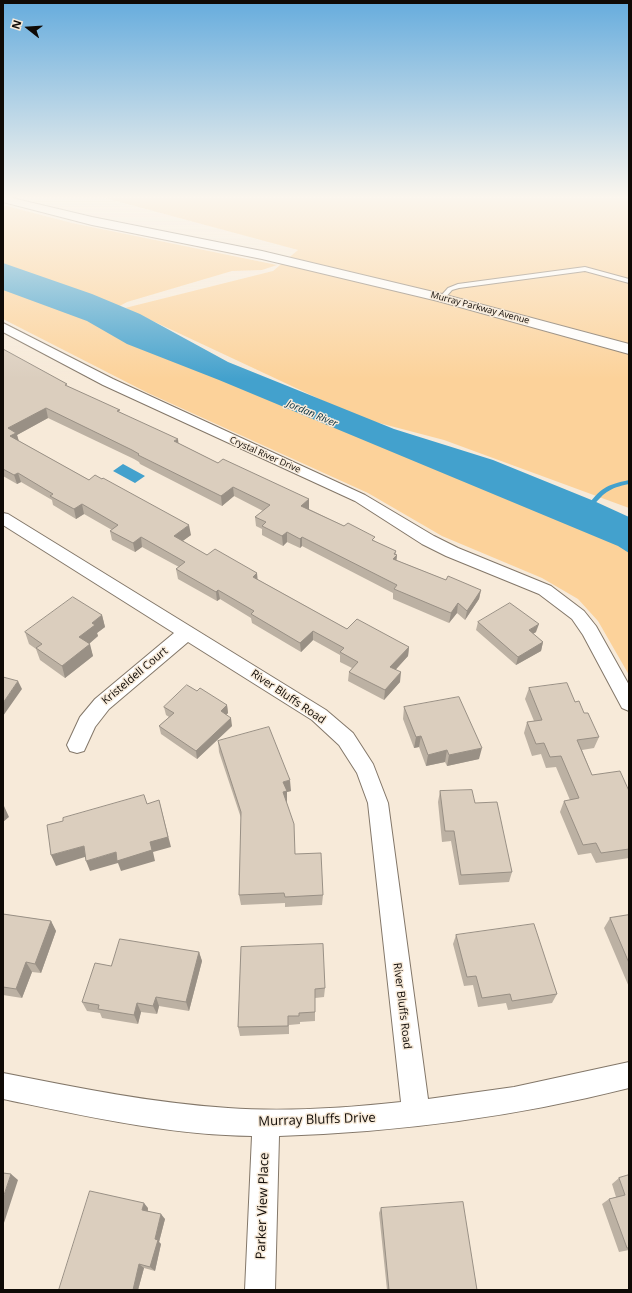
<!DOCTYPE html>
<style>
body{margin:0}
#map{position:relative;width:632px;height:1293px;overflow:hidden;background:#f7ead9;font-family:"Open Sans",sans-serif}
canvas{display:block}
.frame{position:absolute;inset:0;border:4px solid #0f0a06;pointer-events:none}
.north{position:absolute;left:8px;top:8px;width:40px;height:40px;-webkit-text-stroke:3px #f7ead9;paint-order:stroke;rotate:287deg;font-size:11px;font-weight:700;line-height:16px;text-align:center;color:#0f0a06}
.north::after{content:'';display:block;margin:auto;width:14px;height:18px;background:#0f0a06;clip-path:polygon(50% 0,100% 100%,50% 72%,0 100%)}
</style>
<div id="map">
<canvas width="632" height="1293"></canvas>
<div class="frame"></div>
<div class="north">N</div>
</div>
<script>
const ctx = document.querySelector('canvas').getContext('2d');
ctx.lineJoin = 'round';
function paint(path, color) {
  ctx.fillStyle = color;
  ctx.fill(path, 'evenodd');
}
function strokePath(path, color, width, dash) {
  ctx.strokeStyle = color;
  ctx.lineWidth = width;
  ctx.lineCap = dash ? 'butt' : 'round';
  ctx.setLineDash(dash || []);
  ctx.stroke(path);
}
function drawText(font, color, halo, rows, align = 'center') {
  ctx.font = font + ' "Open Sans",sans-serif';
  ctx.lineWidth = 3;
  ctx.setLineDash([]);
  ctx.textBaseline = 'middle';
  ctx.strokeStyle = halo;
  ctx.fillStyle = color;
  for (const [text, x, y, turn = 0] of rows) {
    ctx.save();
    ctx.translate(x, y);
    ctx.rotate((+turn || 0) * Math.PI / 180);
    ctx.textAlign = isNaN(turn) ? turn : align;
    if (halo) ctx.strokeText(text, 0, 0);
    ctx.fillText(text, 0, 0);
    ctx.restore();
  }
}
paint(new Path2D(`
 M105 198H629V508L444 440 360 418 125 308 273 271 298 250Z
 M3 205 72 223 277 265 262 270 232 271 127 302 105 314 629 545V675L598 621 578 599 542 578 442 536 368 493 148 393 3 319Z`), '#fcd29a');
paint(new Path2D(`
 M3 263 92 294 140 314 228 362 394 429 493 460 594 501 629 517V553L618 546 219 380 127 344 87 321 3 290Z
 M123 464 145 476 135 483 113 471Z`), '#43a1cd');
paint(new Path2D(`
 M629 480V484C609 488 603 493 591 509H587L586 508C600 488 606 485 629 480Z`), '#43a1cd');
const service = new Path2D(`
 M585 267 629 279V283L585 271 459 288 452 290 444 299 439 298 448 288 458 284Z`);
const minor = new Path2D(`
 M3 323 113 379 365 495 434 536 458 548 551 586 584 611 596 626 629 685V711L622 708 583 635 572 619 539 594 446 556 422 544 355 501 103 385 3 332Z
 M3 513 8 514 326 710 353 733 373 764 388 803 428 1099 514 1087 629 1062V1088C514 1117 398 1132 279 1136L275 1290H245L252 1136C168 1135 85 1116 3 1099V1073C78 1088 152 1103 228 1108 283 1112 347 1108 401 1102L368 803 357 773 339 745 312 720 188 642 109 709 95 727 84 751 77 753 70 751 67 745 80 717 95 699 174 633 3 525Z`);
const tertiary = new Path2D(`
 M3 198H12L92 217 262 251 442 294 629 344V354L438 301 262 259 92 225 3 202Z`);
strokePath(service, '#837769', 2);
strokePath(minor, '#837769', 2);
strokePath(tertiary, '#837769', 2);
paint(service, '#fff');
paint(minor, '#fff');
paint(tertiary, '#fff');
paint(new Path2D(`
 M3 349 67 386 121 413 178 443 218 463 309 499V509L375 541 397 555 396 560 446 580 481 590 479 599 465 620 457 613 449 623 393 599V593L302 546 300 548 287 542 283 546 262 535V529L256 526 255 517 263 511 234 496 222 506 140 464 139 462 134 459 48 418 17 435 19 441 89 480 191 535 182 541 207 555 257 573V579L347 629 409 647 408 656 396 669 400 682 384 700 348 681 349 672 352 668 340 662V655L313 640 301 652 252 623 251 618 220 599 217 601 178 579 176 569 179 567 142 547 135 552 112 540 110 531 112 530 84 514 76 519 53 505 52 500 21 482 17 484 3 476Z
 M102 615 105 627 97 633 98 636 89 644 93 656 65 678 40 660 36 649 29 644 25 632Z
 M478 622 536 632 533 634 543 642 541 651 516 665 476 630Z
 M529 688 575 702 584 713 599 737 594 748 582 750 592 775 629 791V858L596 863 591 853 578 855 560 812 564 801 570 800 556 767 546 768 541 754 532 756 524 733 527 722 534 721 525 699Z
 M197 691 227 705 228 713 226 715 232 726 197 759 161 734 159 726 169 717 166 715 164 707Z
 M404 707 479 759 447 766 445 762 426 766 419 747 414 748 403 719Z
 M218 741 291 791 287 792V802H286L295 854 323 895 322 905 285 907V903L241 905 239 895 241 818 219 752Z
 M440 791 475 803 512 872 509 882 459 885 451 841 442 842 438 802Z
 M3 914 51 921 56 931 41 973 32 972 22 998 3 995Z
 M629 915V987L604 928 610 918Z
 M456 935 557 994 552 1003 508 1010 506 1003 478 1007 473 985 464 986 453 944Z
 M241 947 325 988 324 997 315 998V1021L300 1022V1024L289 1025V1034L240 1036 238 1027Z
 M199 952 202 961 189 1011 159 1006 157 1014 141 1012 138 1024 102 1018 100 1013 87 1011 82 1002 111 966Z
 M629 1175V1250L619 1252 602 1204 609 1199 616 1197 612 1184 619 1178Z
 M148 1208V1211L165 1219 159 1242 161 1244 155 1271 144 1268 138 1290H59Z
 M381 1208 477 1290H387L379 1213Z`), '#bcb1a3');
paint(new Path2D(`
 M46 408 48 418 17 435 19 442 13 445 8 428Z
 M178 439 179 448 174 441Z
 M18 473 21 482 17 484 14 475Z
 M233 487 234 496 222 506 221 496Z
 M309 499V509L301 515V506Z
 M82 504 84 514 76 519 74 509Z
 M189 525 191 535 176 546 174 536Z
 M287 532V542L283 546 282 536Z
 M141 537 142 547 135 552 133 543Z
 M302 537V546L300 548V539Z
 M396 551 395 556 397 555 396 565 392 568 394 554Z
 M257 573 258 583 253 577Z
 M218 590 220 599 217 601 216 592Z
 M481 590 479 599 465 620 467 611Z
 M458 603 457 613 449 623 451 613Z
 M102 615 105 627 97 633 98 636 83 649 79 637 92 623Z
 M539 624 536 632 526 638 529 630Z
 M313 631V640L301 652 300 643Z
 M543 642 541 651 516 665 518 657Z
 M90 644 93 656 65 678 62 666Z
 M409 647 408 656 390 676V667Z
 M401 672 400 682 384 700 385 690Z
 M18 681 22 689 3 716V703Z
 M227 705 228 713 222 719 221 711Z
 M231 718 232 726 197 759 196 751Z
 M421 736 419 747 414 748 416 737Z
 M482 748 479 759 447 766 449 755Z
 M447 750 445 762 426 766 428 755Z
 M290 780 291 791 287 792V802L283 803V782Z
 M159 800 171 847 153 852 155 861 121 871 118 863 90 871 86 861 150 842Z
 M4 806 9 817 3 822V807Z
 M84 846 88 856 56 866 51 855Z
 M51 921 56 931 41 973 35 964Z
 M199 952 202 961 189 1011 186 1002Z
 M26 962 32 972 22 998 16 989Z
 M156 997 159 1006 157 1014 153 1006Z
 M137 1003 141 1012 138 1024 134 1015Z
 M11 1174 18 1180 3 1226V1198Z
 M144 1203 148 1208 147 1215 142 1210Z
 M161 1214 165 1219 159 1242 161 1244 155 1271 150 1267 155 1239Z
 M139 1264 144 1268 138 1290H133Z`), '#999085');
const building = new Path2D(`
 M3 349 67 384 65 385 120 410 117 411 178 439 174 441 218 463 223 459 309 499 301 506 344 526 348 523 375 537 372 540 396 551 394 554 397 555 393 559 446 580 448 576 481 590 467 611 458 603 451 613 394 589 397 585 302 537 300 539 287 532 282 536 262 526 266 522 255 517 270 505 233 487 221 496 138 455 139 454 132 450 46 408 8 428 16 433 10 436 89 480 95 475 102 479 103 478 189 525 174 536 207 555 215 549 257 573 253 577 347 629 357 619 409 647 390 667 401 672 385 690 349 672 358 662 340 652 344 648 313 631 300 643 251 614 254 611 218 590 216 592 176 569 185 562 141 537 133 543 110 531 118 525 82 504 74 509 50 496 53 494 18 473 14 475 3 469Z
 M73 597 102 615 92 623 95 625 79 637 90 644 62 666 36 648 42 644 25 632Z
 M510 603 539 624 529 630 543 642 518 657 478 622Z
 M3 677 18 681 3 703Z
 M567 683 575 702 579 701 584 713H588L599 737 577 740 592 775 620 771 629 791V849L601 853 596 843 583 845 564 801 579 798 561 756 550 757 544 743 536 744 527 722 542 720 529 688Z
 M187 685 197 691 200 688 227 705 221 711 231 718 196 751 159 726 174 713 164 707Z
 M459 697 482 748 449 755 447 750 428 755 421 736 416 737 404 707Z
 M269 727 290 780 283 782 287 791 283 792 294 824 295 854 321 853 323 895 285 897 284 893 239 895 241 812 218 741Z
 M472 790 475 803 497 802 512 872 461 875 454 831H445L440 791Z
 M144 795 147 804 159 800 168 837 150 842 152 850 117 861 116 852 86 861 84 846 51 855 47 825 63 821V818Z
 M3 914 51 921 35 964 26 962 16 989 3 987Z
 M629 915V963L610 918Z
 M534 924 557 994 512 1001 510 994 482 998 476 976 467 977 456 935Z
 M120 939 199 952 186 1002 156 997 153 1006 137 1003 134 1015 98 1009 99 1005 82 1002 95 963 111 966Z
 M323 944 325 988 315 989V1012L299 1013V1016H288V1026L238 1027 241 947Z
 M3 1173 11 1174 3 1198Z
 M629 1175V1248H627L609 1199 625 1195 619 1178Z
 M90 1191 144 1203 142 1210 161 1214 155 1239 158 1240 150 1267 139 1264 133 1290H59Z
 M463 1202 477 1290H389L381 1208Z`);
paint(building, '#dbcebe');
strokePath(building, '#999085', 1);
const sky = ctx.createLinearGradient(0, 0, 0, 379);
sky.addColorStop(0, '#66acdd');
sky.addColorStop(0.52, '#fbf6ee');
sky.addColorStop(1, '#fbf6ee00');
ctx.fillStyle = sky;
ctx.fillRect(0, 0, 632, 379);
drawText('9px', '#0f0a06', '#f7ead9', [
 ["Murray Parkway Avenue",480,308,15],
 ["Crystal River Drive",265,455,24]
]);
drawText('italic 10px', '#022e40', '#f7ead9', [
 ["Jordan River",312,414,23]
]);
drawText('11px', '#0f0a06', '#f7ead9', [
 ["Kristeldell Court",135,676,-40],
 ["River Bluffs Road",288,697,34],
 ["River Bluffs Road",402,1006,83]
]);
drawText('13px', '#0f0a06', '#f7ead9', [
 ["Murray Bluffs Drive",317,1120,-2],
 ["Parker View Place",263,1206,-88]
]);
</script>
